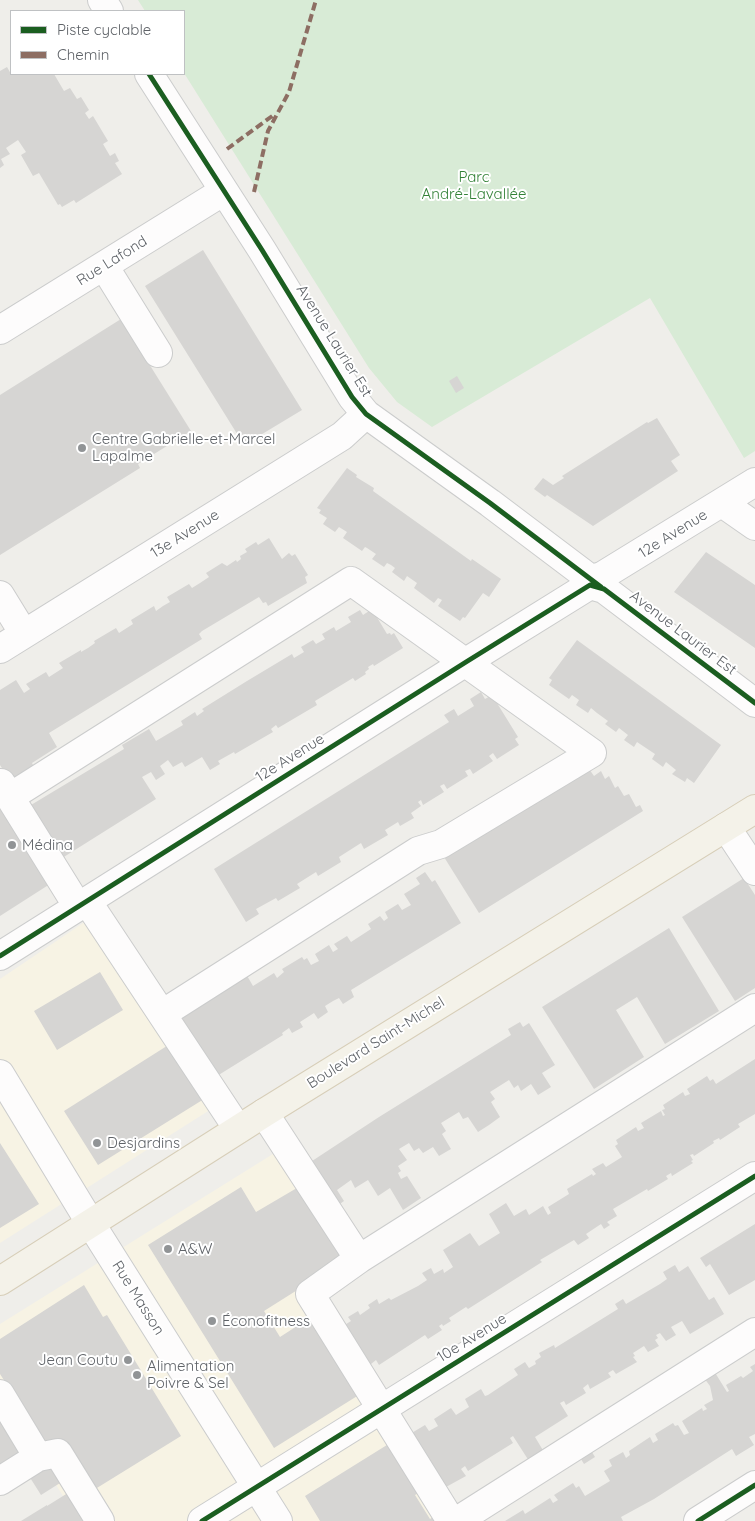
<!DOCTYPE html>
<meta charset="utf-8">
<style>
body{margin:0}
#map{position:relative;width:755px;height:1521px;overflow:hidden;background:#efeeea;font-family:Quicksand,sans-serif}
canvas{display:block}
.legend{position:absolute;left:10px;top:10px;width:175px;height:65px;box-sizing:border-box;background:#fff;border:1px solid #bfc1c3;margin:0;padding:6px 9px;list-style:none;font-size:15px;color:#5f6368}
.legend li{display:flex;align-items:center;gap:10px;height:25px}
.legend b{width:25px;border:1px solid #bfc1c3}
</style>
<div id="map">
<canvas width="755" height="1521"></canvas>
<ul class="legend">
<li><b style="height:6px;background:#1b5e20"></b>Piste cyclable</li>
<li><b style="height:6px;background:#8d6e63"></b>Chemin</li>
</ul>
</div>
<script>
const ctx = document.querySelector('canvas').getContext('2d');
ctx.lineJoin = 'round';
function paint(path, color) {
  ctx.fillStyle = color;
  ctx.fill(path, 'evenodd');
}
function strokePath(path, color, width, dash) {
  ctx.strokeStyle = color;
  ctx.lineWidth = width;
  ctx.lineCap = dash ? 'butt' : 'round';
  ctx.setLineDash(dash || []);
  ctx.stroke(path);
}
function drawText(font, color, halo, rows, align = 'center') {
  ctx.font = font + ' Quicksand,sans-serif';
  ctx.lineWidth = 4;
  ctx.setLineDash([]);
  ctx.textBaseline = 'middle';
  ctx.strokeStyle = halo;
  ctx.fillStyle = color;
  for (const [text, x, y, turn = 0] of rows) {
    ctx.save();
    ctx.translate(x, y);
    ctx.rotate((+turn || 0) * Math.PI / 180);
    ctx.textAlign = isNaN(turn) ? turn : align;
    if (halo) ctx.strokeText(text, 0, 0);
    ctx.fillText(text, 0, 0);
    ctx.restore();
  }
}
paint(new Path2D(`
 M101 911 224 1101 0 1243V979Z
 M289 1144 315 1289 457 1521H79L0 1397V1324Z`), '#f7f3e4');
paint(new Path2D(`
 M138 0H755V451L744 458 650 298 432 427 397 402 369 368 184 73V11H145Z`), '#d8ebd6');
paint(new Path2D(`
 M7 67 11 74H54L64 91 70 88 77 99 81 97 89 110 85 113 89 119 93 116 108 141 103 144 110 156 115 153 119 161 115 163 122 174 76 203 74 200 62 207 60 204 58 205 39 173 33 176 21 155 26 152 18 140 6 148 10 154 1 159 4 165 0 168V71Z
 M203 250 302 410 244 445 145 286Z
 M121 319 191 431 138 464 140 468 0 555V395Z
 M457 376 464 388 456 393 449 381Z
 M657 418 680 455 671 461 678 471 593 526 547 495 545 497 534 489 543 478 553 485 564 478 562 476 647 422 648 423Z
 M347 468 357 475 356 477 374 488 373 491 471 561 472 559 501 579 489 597 483 593 465 618 463 617 460 621 438 606 442 600 438 598 434 603 414 588 417 583 407 576 404 581 392 572 395 568 391 565 387 563 384 567 372 559 376 554 367 548 365 547 362 551 343 538 347 532 339 527 335 532 323 524 327 518 319 513 321 510 317 508Z
 M269 538 282 559 289 553 292 556 295 554 308 575 305 577 307 583 268 606 266 602 263 603 259 597 202 631 199 634 202 639 49 733 57 747 32 763 34 767 11 782 0 765V690L16 680 24 693 30 689 26 684 46 672 49 677 63 668 59 663 81 650V652L88 648 95 643 94 641 116 628 119 633 133 624 131 620 154 606 156 611 163 606 170 602 167 597 189 584 192 588 200 583 209 577 206 573 222 563 227 566 236 560 237 562 241 559 240 556 247 552 245 549 256 542 258 545Z
 M706 552 755 585V648L674 592Z
 M372 609 387 634 390 633 391 635 394 633 403 648 374 666 373 664 368 667 369 669 365 672 366 674 355 681 353 678 315 701 317 705 278 728 276 725 271 729 273 732 235 754 234 752 218 761 220 764 210 770 202 757 185 767 182 762 173 767 168 760 160 766 165 774 156 780 151 772 142 777 156 799 59 860 26 808 124 749 122 745 149 729 156 741 183 725 181 721 195 712 197 716 204 711 202 709 247 681 292 654 294 658 304 652 301 647 313 640 316 644 325 639 322 634 334 627 336 631 351 622 348 617 360 610 363 615Z
 M577 640 721 745 694 783 687 778 685 782 672 774 676 770 666 762 663 767 652 759 655 754 637 742 634 747 624 740 628 735 619 728 616 732 605 724 608 721 597 713 591 708 588 713 576 705 579 700 572 695 569 699 549 685 552 680 549 678Z
 M481 692 485 699 492 695 518 737 515 739 519 745 497 759 493 753 489 756 493 761 473 774 470 769 465 771 468 776 447 789 444 784 440 786 444 792 423 805 421 800 418 802 421 806 411 813 414 818 400 826 398 822 385 830 388 835 364 849 361 843 339 857 341 862 318 876 316 872 297 884 300 888 278 901 276 898 256 909 259 914 246 922 214 869 449 722 444 715 454 709 458 716 474 706 470 699Z
 M587 766 594 776 601 771 605 779 609 776 615 788 618 786 624 796 629 794 636 807 640 805 643 811 479 913 444 857Z
 M0 806 50 884 0 916Z
 M425 872 432 882 435 880 461 923 351 990 354 997 343 1004 339 998 333 1001 325 1006 328 1012 318 1019 314 1013 300 1022 303 1027 292 1033 289 1028 282 1033 283 1035 217 1076 175 1008 242 967 253 986 274 973 277 978 284 972 282 969 302 957 304 960 307 958 311 965 319 961 315 954 329 945 333 952 338 949 334 944 347 936 351 942 371 929 368 924 380 916 384 921 388 918 385 912 398 904 402 910 411 905 404 894 420 884 416 878Z
 M744 878 755 895V988L735 1001 682 917Z
 M669 928 719 1011 665 1044 637 997 616 1010 644 1057 594 1089 542 1007Z
 M100 972 123 1010 57 1050 34 1011Z
 M520 1022 523 1027 529 1023 555 1065 542 1073 551 1087 538 1095 531 1084 521 1091 518 1085 514 1088 509 1080 490 1092 495 1099 491 1102 500 1117 489 1125 478 1132 468 1117 463 1119 459 1112 441 1123 446 1131 442 1134 451 1149 439 1156 433 1147 423 1153 419 1148 414 1151 409 1143 399 1149 407 1160 398 1166 401 1171 398 1173 401 1179 407 1176 421 1198 403 1210 390 1188 378 1196 368 1180 355 1188 351 1180 337 1190 344 1201 334 1208 306 1165 379 1117 511 1035 508 1029Z
 M170 1044 204 1099 98 1165 64 1111Z
 M755 1059V1114L738 1124 740 1127 720 1140 719 1138 713 1141 714 1143 694 1156 693 1154 690 1155 693 1160 691 1161 693 1163 672 1176 671 1173 666 1176 668 1179 648 1191 647 1189 613 1209 617 1216 607 1222 610 1225 604 1229 601 1224 586 1234 589 1238 578 1245 574 1240 540 1260 542 1262 468 1309 466 1307 449 1318 451 1321 443 1326 442 1324 439 1326 442 1330 428 1339 425 1335 379 1365 376 1360 366 1368 340 1328 351 1321 348 1317 358 1311 360 1315 370 1308 368 1305 377 1299 379 1304 389 1298 391 1300 418 1286 427 1280 422 1273 431 1268 434 1274 443 1269 444 1273 453 1267 443 1250 470 1233 479 1246 500 1233 489 1214 506 1203 514 1216 526 1209 529 1215 543 1206 548 1215 551 1213 548 1207 569 1194 567 1189 592 1174 593 1176 596 1174 592 1169 603 1163 606 1167 622 1157 615 1146 618 1144 616 1140 636 1127 638 1131 644 1128 641 1123 661 1111 663 1116 665 1115 662 1110 665 1109 663 1105 683 1092 685 1096 690 1094 687 1089 707 1076 710 1081 713 1079 716 1084Z
 M0 1143 39 1204 0 1228Z
 M302 1185 348 1258 264 1311 280 1337 311 1317 362 1393 274 1448 148 1245 241 1187 256 1212Z
 M755 1224V1280L729 1295 710 1264 706 1267 700 1258Z
 M675 1265 679 1272 688 1266 709 1300 714 1297 724 1314 690 1334 682 1321 671 1327 676 1335 666 1341 660 1333 656 1335 658 1338 655 1340 659 1346 648 1352 644 1346 633 1353 635 1356 633 1357 637 1362 616 1374 613 1370 608 1373 611 1377 590 1389 588 1384 583 1388 586 1393 566 1405 564 1401 560 1403 568 1416 535 1437 544 1452 529 1461 513 1436 510 1438 513 1443 468 1471 465 1466 461 1469 466 1476 446 1487 442 1479 436 1482 410 1434 425 1425 429 1431 438 1426 434 1419 451 1408 456 1415 469 1407 465 1399 481 1389 485 1396 488 1395 518 1375 514 1369 525 1362 529 1368 536 1364 535 1361 541 1357 539 1353 554 1345 555 1348 618 1309 615 1304 623 1299 626 1304 660 1284 667 1279 663 1272Z
 M84 1285 103 1317 107 1315 181 1436 92 1491 54 1444 43 1440 0 1374V1339Z
 M755 1364V1434L749 1437 754 1445 736 1456 732 1449 654 1499 621 1517 623 1521H505L523 1510 525 1514 550 1498 553 1503 558 1500 554 1495 573 1483 576 1488 579 1486 585 1496 610 1481 604 1471 612 1466 609 1460 623 1452 626 1458 630 1455 629 1451 650 1437 653 1443 658 1440 655 1434 673 1423 675 1426 678 1425 684 1435 689 1433 682 1421 702 1408 703 1411 707 1409 704 1405 713 1400 710 1386 704 1378 714 1371 727 1392 729 1391 726 1385 741 1376 743 1378 753 1371 750 1367Z
 M0 1402 27 1452 0 1469Z
 M395 1440 425 1489 415 1495 430 1519 435 1516 438 1521H320L305 1496Z
 M587 1444 595 1457 584 1464 576 1451Z
 M54 1460 68 1478 41 1495 29 1476Z
 M71 1491 90 1521H21L47 1505V1506Z`), '#d6d5d3');
const minor = new Path2D(`
 M102 0 109 11
 M149 74 262 250 352 397 366 414 490 503 588 577 595 578 602 576 755 482
 M104 266 158 353
 M0 330 224 191
 M722 503 755 526
 M0 595 24 634
 M0 649 342 436 366 414
 M1 783 78 907
 M10 797 351 581 592 753 441 844 418 851 162 1014
 M726 827 755 871
 M87 901 238 1129
 M0 956 466 662 590 585 604 589 755 703
 M0 1074 91 1224 278 1521
 M264 1113 359 1259 755 1008
 M359 1259 310 1294 451 1521
 M0 1394 38 1457
 M0 1481 38 1457 58 1453 100 1521
 M202 1521 755 1176
 M457 1521 755 1332
 M698 1521 755 1485`);
const major = new Path2D(`
 M0 1281 264 1113 755 809`);
strokePath(minor, '#cbcccc', 30);
strokePath(major, '#d7ceb8', 30);
strokePath(minor, '#fdfcfc', 28);
strokePath(major, '#f4f2e9', 28);
strokePath(new Path2D(`
 M227 149 275 114
 M254 192 268 131 289 92 316 0`), '#8d6e63', 4, [8, 4]);
strokePath(new Path2D(`
 M149 74 262 250 352 397 366 414 490 503 601 587
 M0 956 466 662 590 585 604 589 755 703
 M202 1521 755 1176
 M698 1521 755 1485`), '#1b5e20', 5);
for (const [x, y, r, color] of [
 [82,448,5,"#919496"],
 [12,845,5,"#919496"],
 [97,1143,5,"#919496"],
 [168,1249,5,"#919496"],
 [212,1321,5,"#919496"],
 [128,1360,5,"#919496"],
 [137,1375,5,"#919496"]
]) {
  const dot = new Path2D();
  dot.arc(x, y, r, 0, 2 * Math.PI);
  ctx.fillStyle = color;
  ctx.fill(dot);
  strokePath(dot, '#fff', 2);
}
drawText('15px', '#348238', '#fff', [
 ["Parc",474,177],
 ["André-Lavallée",474,194]
]);
drawText('15px', '#5f6368', '#fff', [
 ["Rue Lafond",112,261,-32],
 ["Avenue Laurier Est",334,341,58],
 ["13e Avenue",185,534,-32],
 ["12e Avenue",673,534,-32],
 ["Avenue Laurier Est",683,633,37],
 ["12e Avenue",290,758,-32],
 ["Boulevard Saint-Michel",376,1043,-32],
 ["Rue Masson",138,1298,58],
 ["10e Avenue",472,1338,-32]
]);
drawText('15px', '#5f6368', '#fff', [
 ["Centre Gabrielle-et-Marcel",92,439],
 ["Lapalme",92,456],
 ["Médina",22,845],
 ["Desjardins",107,1143],
 ["A&W",178,1249],
 ["Éconofitness",222,1321],
 ["Jean Coutu",118,1360,"right"],
 ["Alimentation",147,1366],
 ["Poivre & Sel",147,1383]
], 'left');
</script>
